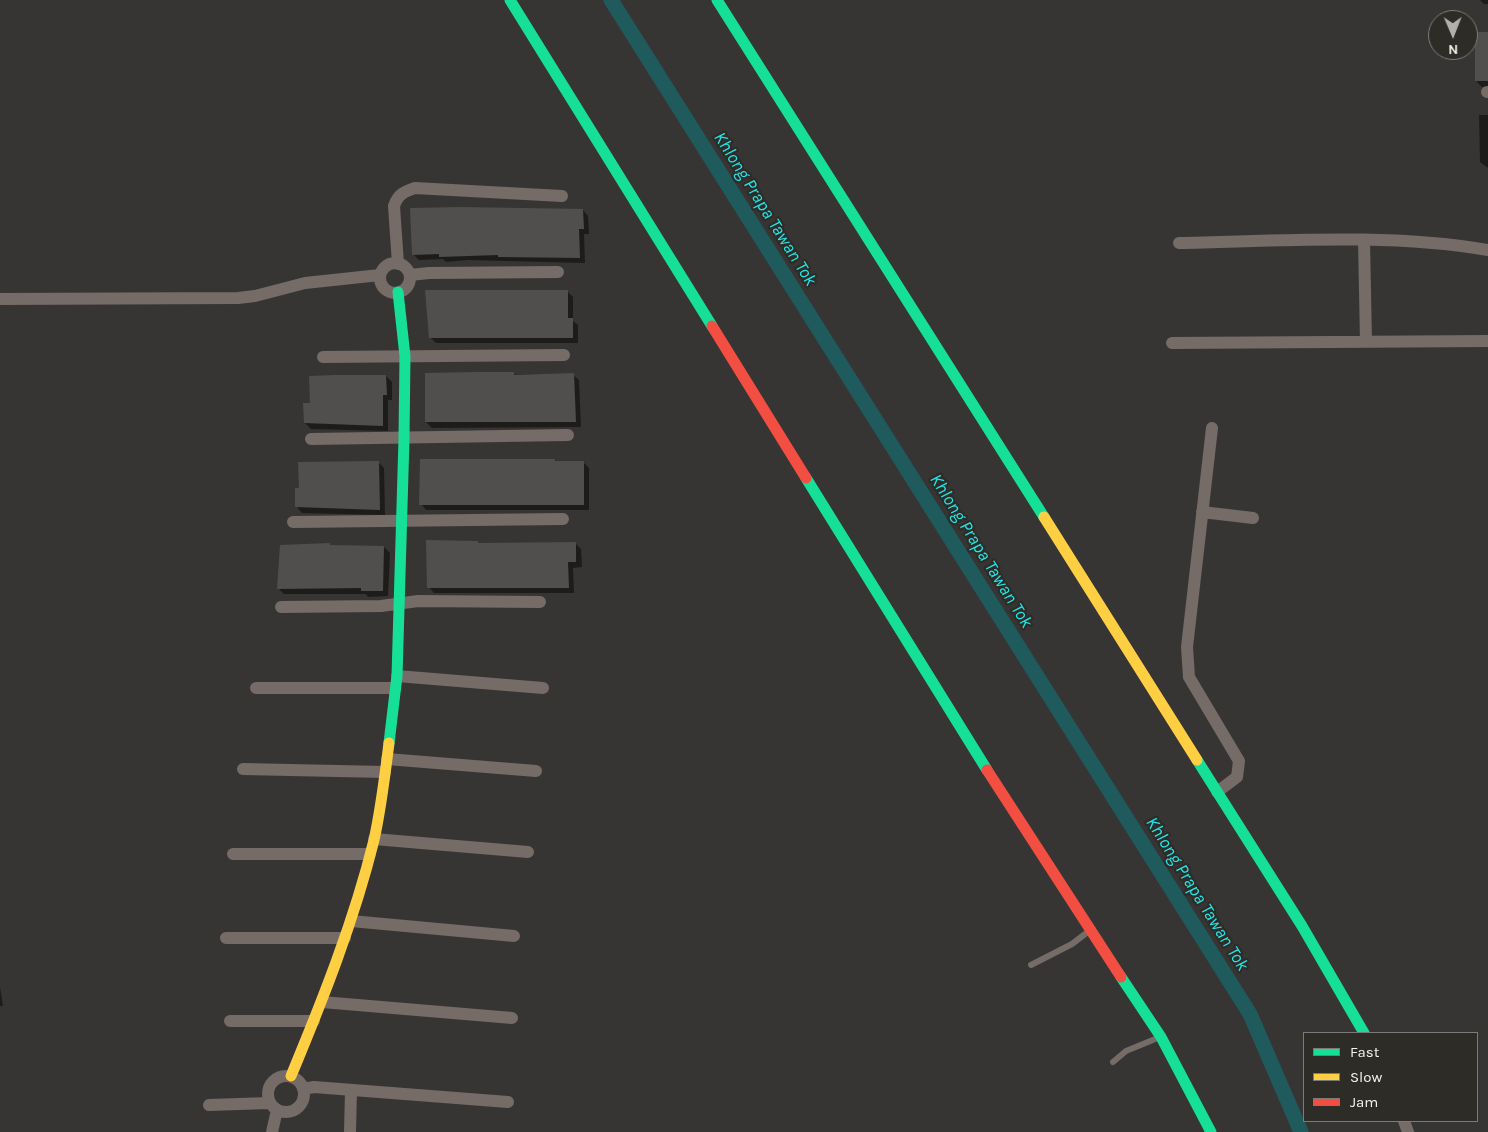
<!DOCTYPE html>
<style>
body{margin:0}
#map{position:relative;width:1488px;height:1132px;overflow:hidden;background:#373533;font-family:Karla,sans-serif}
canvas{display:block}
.legend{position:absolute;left:1303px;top:1032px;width:175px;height:90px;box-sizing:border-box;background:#2e2c27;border:1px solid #7d7b77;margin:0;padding:6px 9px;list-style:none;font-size:15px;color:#f4f2ef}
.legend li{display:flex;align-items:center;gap:10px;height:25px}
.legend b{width:25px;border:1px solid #7d7b77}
.north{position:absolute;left:1428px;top:10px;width:50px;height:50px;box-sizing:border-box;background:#2e2c27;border:1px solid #7d7b77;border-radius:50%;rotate:179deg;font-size:14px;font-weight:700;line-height:20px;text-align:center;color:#f4f2ef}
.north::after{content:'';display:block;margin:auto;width:18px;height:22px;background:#b2b0ad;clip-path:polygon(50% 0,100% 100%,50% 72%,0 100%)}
</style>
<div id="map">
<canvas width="1488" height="1132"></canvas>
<ul class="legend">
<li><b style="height:6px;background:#16e098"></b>Fast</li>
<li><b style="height:6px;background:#ffcf43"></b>Slow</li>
<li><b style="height:6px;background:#f24e42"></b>Jam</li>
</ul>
<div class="north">N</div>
</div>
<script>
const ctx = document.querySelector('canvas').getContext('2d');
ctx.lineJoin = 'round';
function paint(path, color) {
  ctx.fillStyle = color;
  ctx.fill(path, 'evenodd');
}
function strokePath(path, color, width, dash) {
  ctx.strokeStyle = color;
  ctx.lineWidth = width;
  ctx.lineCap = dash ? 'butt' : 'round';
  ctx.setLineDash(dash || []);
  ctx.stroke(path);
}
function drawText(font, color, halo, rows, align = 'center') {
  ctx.font = font + ' Karla,sans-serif';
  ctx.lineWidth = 4.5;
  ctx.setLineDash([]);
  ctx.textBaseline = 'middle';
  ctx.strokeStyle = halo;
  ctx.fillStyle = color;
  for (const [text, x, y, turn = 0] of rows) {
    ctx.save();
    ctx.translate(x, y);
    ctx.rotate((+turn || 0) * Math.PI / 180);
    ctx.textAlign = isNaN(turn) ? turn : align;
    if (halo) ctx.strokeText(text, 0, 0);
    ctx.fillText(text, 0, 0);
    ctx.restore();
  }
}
paint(new Path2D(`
 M1480 0H1488V4H1484Z
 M1488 33V87H1482L1476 81Z
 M1479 115H1488V168L1480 162Z
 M583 210 588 216 589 234H584L585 263 467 260 446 262 443 259 419 260 413 254Z
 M567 291 573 297V321L578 325V343H436L430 337Z
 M427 374 573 375 579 380 581 427 432 428 426 422Z
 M386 376 392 382V400H388V431L311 429 305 423 311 405Z
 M555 460 557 462H583L589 468V510H426L421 504Z
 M378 462 384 468 385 515 302 513 297 507Z
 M477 542 479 544H576L581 549 582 567 573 568 574 593H434L429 587Z
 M384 547 390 553 388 596 368 597 366 594H284L279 589Z
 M0 987 3 1006H0Z`), '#0007');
strokePath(new Path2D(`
 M611 0 1250 1014 1301 1132`), '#1f5b5d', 15);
paint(new Path2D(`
 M1475 32H1488V81H1475Z
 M461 207 583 209 584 229H579L580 258 498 257V255L439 257V254L412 255 410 208Z
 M425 290H568V318H573V338H429Z
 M477 372H514V375L574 373 576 422H425V373Z
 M334 375H386L387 395H383V426L304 423 303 403H310L309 376Z
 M420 459H555V461H584V505H419Z
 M379 461 380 510 295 507V488H299L298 462Z
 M426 540 478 541V543L576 542V562H568L569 588H427Z
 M330 543V545L384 546 383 591H361V588L277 589 280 545Z`), '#514f4e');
strokePath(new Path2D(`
 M1031 965 1072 944 1089 931
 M1113 1062 1126 1051 1160 1037`), '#756b67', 6);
strokePath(new Path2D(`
 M1487 92H1488
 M1364 240 1366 342
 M1179 243C1281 241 1386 233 1488 250
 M380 278a15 15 0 1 1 30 0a15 15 0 1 1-30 0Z
 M398 264 394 206C398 194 404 192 415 188L562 196
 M410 275 429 273 558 272
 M0 299 238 298 255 296 305 283 380 275
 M1172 343 1488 341
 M323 357 564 355
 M1212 428 1187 647 1189 677 1239 761 1237 777 1217 792
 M311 439 568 435
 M1202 512 1253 518
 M293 522 563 519
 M281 607 381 606 418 601 540 602
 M397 676 543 688
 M256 688H395
 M387 759 536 771
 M243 769 385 772
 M374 839 528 852
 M233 854H370
 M351 921 514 936
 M226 938H345
 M322 1002 512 1018
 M230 1021H314
 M268 1094a18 18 0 1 1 36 0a18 18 0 1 1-36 0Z
 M303 1089 314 1087 508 1102
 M209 1105 269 1103
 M1404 1121 1408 1132
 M272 1132 277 1110
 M350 1132 351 1091`), '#756b67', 12);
strokePath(new Path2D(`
 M510 0 712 326
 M717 0 1044 517
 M806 478 987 770
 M389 743 397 676 404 439 405 356 398 292
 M1197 760 1302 926 1364 1033
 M1121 977 1161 1037 1211 1132`), '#16e098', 11);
strokePath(new Path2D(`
 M1044 517 1197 760
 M291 1076C323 999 354 921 374 840 381 809 385 775 389 743`), '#ffcf43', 11);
strokePath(new Path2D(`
 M712 326 806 478
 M987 770 1121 977`), '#f24e42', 11);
drawText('italic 18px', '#22e5ea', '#2e2c27', [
 ["Khlong Prapa Tawan Tok",765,209,58],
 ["Khlong Prapa Tawan Tok",981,551,58],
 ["Khlong Prapa Tawan Tok",1197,894,58]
]);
</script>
